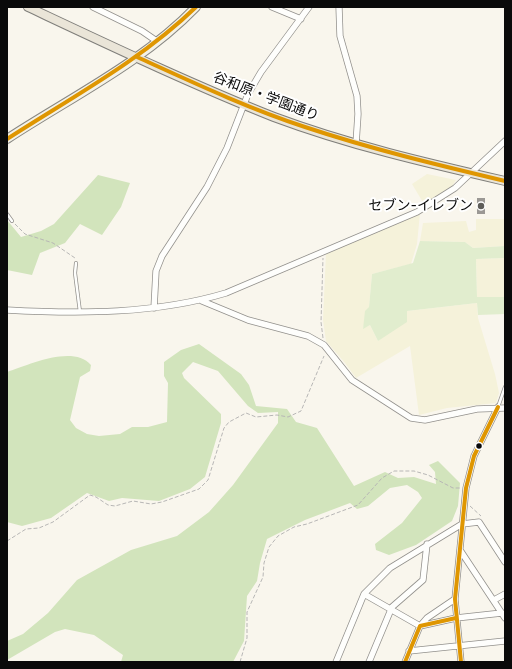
<!DOCTYPE html>
<meta charset="utf-8">
<style>
body{margin:0}
#map{position:relative;width:512px;height:669px;overflow:hidden;background:#f9f6ed;font-family:"Libre Baskerville",serif}
canvas{display:block}
.frame{position:absolute;inset:0;border:8px solid #0a0a0a;pointer-events:none}
</style>
<div id="map">
<canvas width="512" height="669"></canvas>
<div class="frame"></div>
</div>
<script>
const ctx = document.querySelector('canvas').getContext('2d');
ctx.lineJoin = 'round';
function paint(path, color) {
  ctx.fillStyle = color;
  ctx.fill(path, 'evenodd');
}
function strokePath(path, color, width, dash) {
  ctx.strokeStyle = color;
  ctx.lineWidth = width;
  ctx.lineCap = dash ? 'butt' : 'round';
  ctx.setLineDash(dash || []);
  ctx.stroke(path);
}
function drawText(font, color, halo, rows, align = 'center') {
  ctx.font = font + ' "Libre Baskerville","Noto Sans JP",serif';
  ctx.lineWidth = 4;
  ctx.setLineDash([]);
  ctx.textBaseline = 'middle';
  ctx.strokeStyle = halo;
  ctx.fillStyle = color;
  for (const [text, x, y, turn = 0] of rows) {
    ctx.save();
    ctx.translate(x, y);
    ctx.rotate((+turn || 0) * Math.PI / 180);
    ctx.textAlign = isNaN(turn) ? turn : align;
    if (halo) ctx.strokeText(text, 0, 0);
    ctx.fillText(text, 0, 0);
    ctx.restore();
  }
}
paint(new Path2D(`
 M427 174 456 180 451 188 424 204 412 184Z
 M420 213 417 244 411 264 372 274 369 307 363 328 370 325 378 341 407 311 477 303 478 318 495 374 499 393 496 403 447 408 419 415 410 346 356 378 345 363 326 341 323 320 326 253Z
 M476 219H505V246L473 248 465 242 420 241 423 223 466 221 469 232 476 230Z
 M505 258V297H477L476 259Z`), '#f5f2da');
paint(new Path2D(`
 M420 241 465 242 473 248 505 246V258L476 259 477 297H505V314L478 315 477 303 407 311V322L378 341 370 325 363 329 365 311 369 307 372 274 413 263Z`), '#e1edce');
paint(new Path2D(`
 M98 175 130 183 121 207 102 235 80 224 65 243 40 253 32 275 7 270V220L21 237 41 231 54 224Z
 M199 344 241 374 249 385 256 406 287 409 296 422 317 428 354 486 385 472 398 478 414 477 436 484 435 472 429 465 438 461 460 483 458 506 452 521 416 545 389 555 376 550 375 544 402 523 422 498 418 492 407 485 390 488 368 506 357 509 350 503 305 520 267 539 260 563 257 581 247 596 244 641 233 662H121L123 655 94 635 65 629 55 632 7 660V641L23 634 48 613 77 580 131 550 177 536 209 512 233 485 278 423V412L258 413 248 406 218 371 193 362 182 373 184 378 221 414V423L205 477 190 489 159 501 122 498 109 501 87 493 51 518 22 526 7 522V372C28 365 73 344 91 365L90 371 80 377 70 420 76 428 87 434 99 436 120 434 132 427H148L167 422 168 383 164 376V362L181 350Z`), '#d2e4bc');
paint(new Path2D(`
 M477 198H485V214H477Z`), '#9b9894');
const lane = new Path2D(`
 M7 214 12 221
 M76 263 75 273 80 312
 M498 407 505 387`);
const street = new Path2D(`
 M93 7 142 31 158 42
 M272 7 301 19
 M339 7 340 36 357 96 358 114 356 144
 M202 301 248 320 308 336 324 345 352 380 411 418 425 420 477 409 505 408
 M154 308 156 271 162 256 207 187 227 148 248 94 261 72 309 7
 M7 310C80 314 156 314 226 293L417 212 455 188 505 141
 M460 550 505 618
 M364 594 420 626 427 618 455 599
 M494 600 505 594
 M409 651 505 641
 M336 662 364 594 390 568 462 524 479 522 505 562
 M369 662 392 607 423 580 427 544
 M405 662 420 626 456 618 502 613
 M461 662 455 599 466 488 474 456 498 407`);
const secondary = new Path2D(`
 M7 139C71 97 142 63 196 7`);
const primary = new Path2D(`
 M28 7C109 45 191 84 274 117 349 145 427 163 505 181`);
strokePath(lane, '#92908c', 4);
strokePath(street, '#92908c', 7);
strokePath(secondary, '#888783', 10);
strokePath(primary, '#7f7e7a', 10);
strokePath(new Path2D(`
 M15 224 25 234 53 243 75 258
 M323 338 321 322 323 258
 M470 506 481 516
 M7 541 26 529 39 528 53 522 90 495 96 497 108 505 115 506 133 501 151 504 162 502 199 489 208 480 224 428 229 422 246 413 256 417 277 415 288 417 301 411 324 356
 M240 662 247 638V612L263 577 264 563 269 547 278 536 294 527 307 524 358 505 382 478 394 471H414L428 475 453 488H460`), '#b7b6b5', 1, [4, 2]);
strokePath(lane, '#fefefc', 2.5);
strokePath(street, '#fefefc', 5.5);
strokePath(secondary, '#f4f2e7', 8);
strokePath(primary, '#eae5d8', 8);
strokePath(new Path2D(`
 M137 57C192 82 247 108 305 127 371 149 438 165 505 181
 M7 139C72 97 140 61 196 7
 M405 662 420 626 456 618
 M461 662 455 599 466 488 474 456 498 407`), '#df9601', 4);
for (const [x, y, r, color] of [
 [481,206,4,"#5e5d59"],
 [479,446,3.5,"#0a0a0a"]
]) {
  const dot = new Path2D();
  dot.arc(x, y, r, 0, 2 * Math.PI);
  ctx.fillStyle = color;
  ctx.fill(dot);
  strokePath(dot, '#fff', 1.5);
}
drawText('14px', '#0a0a0a', '#fff', [
 ["谷和原・学園通り",266,97,21]
]);
drawText('14px', '#0a0a0a', '#fff', [
 ["セブン-イレブン",473,206]
], 'right');
</script>
